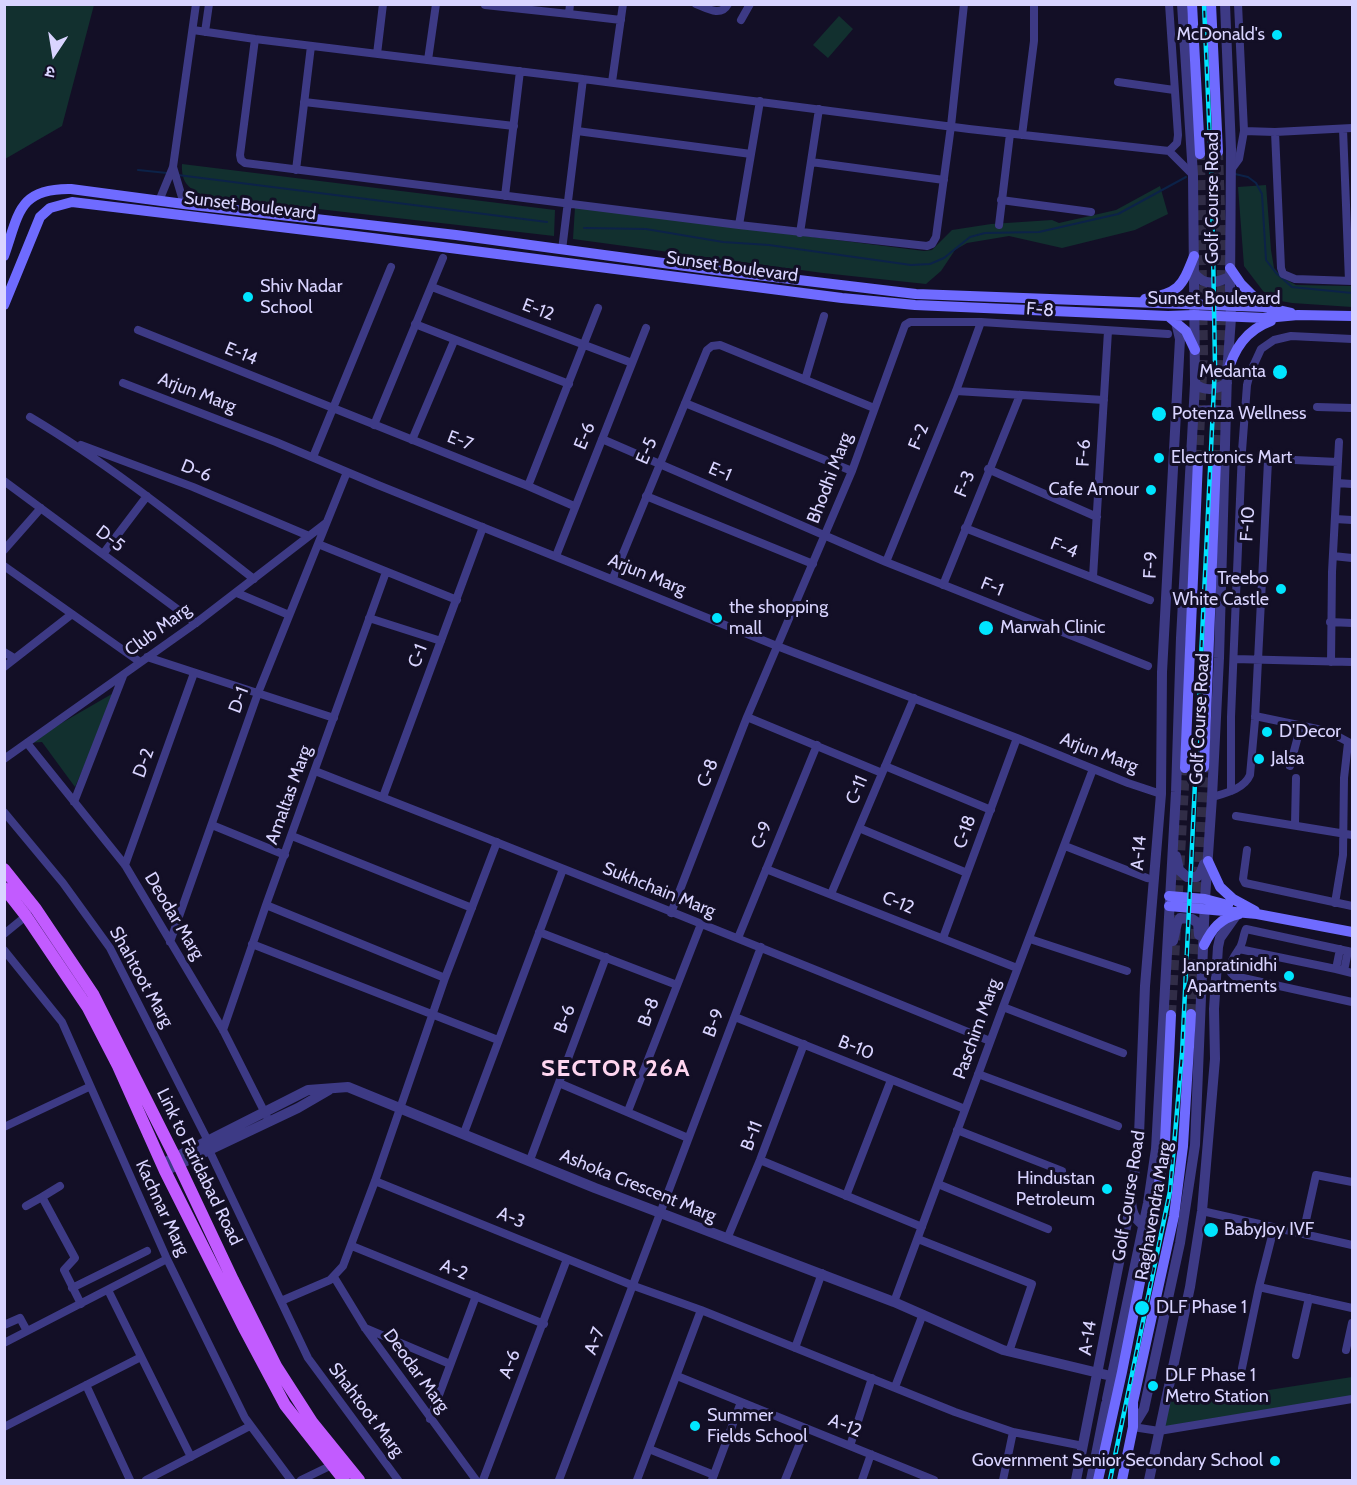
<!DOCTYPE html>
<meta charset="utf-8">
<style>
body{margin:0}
#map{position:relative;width:1357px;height:1485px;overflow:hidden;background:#130f26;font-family:Cabin,"Noto Sans Devanagari",sans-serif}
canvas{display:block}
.frame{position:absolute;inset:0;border:6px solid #d9d4ff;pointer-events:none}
.north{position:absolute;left:24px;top:24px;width:60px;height:60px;-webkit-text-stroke:4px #130f26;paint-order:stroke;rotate:192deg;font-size:16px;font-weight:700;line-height:24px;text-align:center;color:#d9d4ff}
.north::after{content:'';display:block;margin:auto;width:21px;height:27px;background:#d9d4ff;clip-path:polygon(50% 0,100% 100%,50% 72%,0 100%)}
</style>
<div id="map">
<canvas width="1357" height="1485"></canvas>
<div class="frame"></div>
<div class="north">उ</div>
</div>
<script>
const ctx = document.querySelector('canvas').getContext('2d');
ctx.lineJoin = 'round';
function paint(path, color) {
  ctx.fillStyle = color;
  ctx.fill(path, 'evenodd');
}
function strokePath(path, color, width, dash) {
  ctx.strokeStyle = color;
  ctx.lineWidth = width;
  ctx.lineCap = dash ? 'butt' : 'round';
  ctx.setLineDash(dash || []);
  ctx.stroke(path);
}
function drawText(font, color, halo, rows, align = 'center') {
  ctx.font = font + ' Cabin,sans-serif';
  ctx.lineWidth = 6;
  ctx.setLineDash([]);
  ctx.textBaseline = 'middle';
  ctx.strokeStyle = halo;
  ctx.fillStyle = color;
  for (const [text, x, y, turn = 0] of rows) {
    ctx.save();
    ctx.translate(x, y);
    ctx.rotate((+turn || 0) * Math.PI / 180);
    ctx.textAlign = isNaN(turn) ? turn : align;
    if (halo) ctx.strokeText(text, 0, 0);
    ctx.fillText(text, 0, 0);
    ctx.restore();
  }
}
paint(new Path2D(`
 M5 4 94 5 62 126 5 159Z
 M839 16 853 29 828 58 813 45Z
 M182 164 555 210 554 236 205 196C189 189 181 183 182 164Z
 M1266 185 1271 250 1274 268 1283 278 1296 285 1352 286V307L1292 303 1275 300 1263 291 1244 266 1238 187Z
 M1160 186 1168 214 1135 230 1062 248 1009 236 967 243 955 250 941 271 926 284 823 273 573 239 575 207 924 251 932 250 952 230 991 224 1052 220 1059 223 1116 210Z
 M117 691 75 787 42 742 27 743Z
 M1352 1377V1396L1162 1428 1172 1396 1199 1401Z`), '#12302f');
strokePath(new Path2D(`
 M138 170 167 173
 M1235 174 1248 177 1256 183 1262 194 1266 260 1276 273 1292 287 1352 293
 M178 175 547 222
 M584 228 646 229 723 242 769 245 911 265 930 264 944 258 970 237 985 233 1039 232 1118 214 1186 177`), '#0c2248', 2);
strokePath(new Path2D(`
 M1198 460 1203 353 1200 154
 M1216 460 1221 359 1222 262 1218 152
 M1197 907 1204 767
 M1191 1014 1196 926
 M1171 1015 1185 768`), '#312d47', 10, [10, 5]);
strokePath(new Path2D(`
 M696 4C708 9 721 17 728 4
 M1169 4 1178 135 1177 143 1169 151
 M485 5 569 14 570 4
 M569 14 621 20
 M741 20 750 4
 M193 30 255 39 583 79 969 129 1169 151 1193 175
 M205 32 209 4
 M255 39 240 155 241 160 245 163 739 225 927 246 932 244 936 237 951 126 964 4
 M377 54 383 4
 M428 60 436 4
 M612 82 623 4
 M1118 82 1174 90
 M304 102 514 126
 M1352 128 1275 132 1281 268 1283 274 1295 279 1352 281
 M1343 129 1349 281
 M577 131 751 154
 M1244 131 1275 132
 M1022 135 1034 41V4
 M811 162 944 180
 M173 167 184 204
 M296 170 311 46
 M1231 170 1239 159 1244 131 1238 4
 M505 196 520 71
 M1001 200 1091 212
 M159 201 173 167 196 4
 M739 225 760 101
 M999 225 1010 134
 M800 233 819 109
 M562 250 583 79
 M432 287 632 363
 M415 324 569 384
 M138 330 528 486 574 506
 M805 380 824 316
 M123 383 276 442 378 485 777 646 1017 738 1128 783 1161 794
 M956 391 1104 400
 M685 403 852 471
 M1317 407 1352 408
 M30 417C109 464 181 522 254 579
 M374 425 443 258
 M602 439 886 562 1148 666
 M412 440 454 341
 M81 445 193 487 309 536
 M313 457 391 267
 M988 469 1097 517
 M4 481 196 623
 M1337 483 1352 484
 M528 486 598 308
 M646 496 813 564
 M1335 519 1352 520
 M965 528 1150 600
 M318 544 457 600
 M4 550 41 508
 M103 554 147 496
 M556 556 646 328
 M1333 556 1352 558
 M886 562 956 391 981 322
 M4 566 140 662
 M1093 577 1108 331
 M613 578 707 350 712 346 720 345 874 408
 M943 585 1020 395
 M237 593 289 615
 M369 618 441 641
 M1330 622 1352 623
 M4 652 14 658
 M147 657 334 718
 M1234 659 1352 662
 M1331 662 1332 572 1339 442
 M4 667 72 614
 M1255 716 1327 731
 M747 717 882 773
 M1339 737 1352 744
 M27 743 125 865 223 1030 267 1117
 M4 759 196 623 326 523
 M885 766 991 810
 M1290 766 1301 725
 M315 771C541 859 766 949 990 1041
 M1231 791V717L1242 451 1247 385 1250 373 1261 349 1274 340 1291 336 1352 339
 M383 797 483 527
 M1212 797C1226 793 1244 789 1250 775L1255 720 1268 461 1273 459 1338 462
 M74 802 123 676
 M4 812 63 883 110 948 208 1141
 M1236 816 1352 835
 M1295 824 1296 778
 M212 825 285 855
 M859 828 967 873
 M292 836 472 908
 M1065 846 1147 878
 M1247 850 1243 879 1245 883 1352 906
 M125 865 194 673
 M766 869 1017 968
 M831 894 914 698
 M1335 903 1343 855 1344 778 1348 743
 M266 905 445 978
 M671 913 747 717 852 471 905 325 910 322H981L1168 334
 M539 932 677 985
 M4 934 26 916
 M738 938 817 745
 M943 938 1017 738
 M1030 939 1127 971
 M170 942 258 693 347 472
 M252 944 498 1040
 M1239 949 1336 969
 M1340 949 1336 969 1352 973
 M4 950 62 1022 167 1259 245 1418 291 1480
 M1352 952 1246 929C1243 935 1243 944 1239 949 1233 958 1230 961 1231 973L1234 976 1352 1002
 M1344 971 1348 951
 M1003 1007 1123 1053
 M735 1017 965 1109
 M223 1030 266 905 386 572
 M978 1074 1118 1126
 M559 1083 688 1138
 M628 1111 701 924
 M4 1127 89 1087
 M957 1130 1062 1171
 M464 1133 563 869
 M209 1150 308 1358 398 1480
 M530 1160 606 957
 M760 1160 922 1227
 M375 1181 634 1286 701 1310 955 1412 1013 1432 1083 1446
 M938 1184 1048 1229
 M60 1186 42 1197 75 1258 64 1270 81 1304
 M846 1196 891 1080
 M26 1206 42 1197
 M1202 1211 1352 1245
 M1274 1228 1259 1287 1352 1308
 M1303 1234 1316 1175 1352 1182
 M727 1239 760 1160 804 1044
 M918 1239 1032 1284 1009 1352
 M352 1246 544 1324
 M334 1277 365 1328 476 1480
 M72 1288 147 1251
 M108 1290 191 1457
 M281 1301 330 1280 343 1266 375 1181 445 978 497 842
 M894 1302 1003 1007 1093 769
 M4 1325 20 1318 27 1331
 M365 1328 450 1364
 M4 1343 167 1259
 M795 1348 822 1273
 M1346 1350 1352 1323
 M1296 1355 1309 1298
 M1242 1368 1259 1287
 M677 1376 934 1480
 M86 1385 130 1480
 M895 1387 923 1314
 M430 1419 476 1296
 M4 1427 141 1357
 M1133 1427 1159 1431 1352 1399
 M850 1446 872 1378
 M649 1449 714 1475
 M146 1480 250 1426
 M301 1480 332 1465
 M483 1480 567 1259
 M559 1480 761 947
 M637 1480 701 1310
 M712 1480 741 1402
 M785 1480 806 1428
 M862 1480 871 1454
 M1003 1480 1013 1432`), '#3d3a85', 8);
strokePath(new Path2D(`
 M1194 273C1205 287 1215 283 1230 277
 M1195 384C1206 392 1216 390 1227 383
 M1193 415C1200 409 1217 409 1226 413
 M1176 856 1179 870 1187 877H1197L1201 872 1204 864
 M1173 941 1177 923 1180 918 1192 919 1198 923 1199 935
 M162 1164 308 1090 348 1087 595 1188 894 1302 1003 1350 1111 1376
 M165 1171 298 1108 329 1090
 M1143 1225C1134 1218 1132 1213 1131 1201L1139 1135 1145 986 1161 794 1162 672 1180 339 1176 322
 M1111 1419 1107 1399 1148 1203 1156 1149 1176 792 1181 638 1195 384 1193 175 1182 4
 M1133 1427 1144 1409 1180 1243 1195 1145 1205 899 1212 797 1219 658 1227 374 1231 318 1230 288 1231 149 1225 4
 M1076 1480 1130 1207
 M1091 1480 1106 1404
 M1149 1480 1190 1287 1202 1211 1215 1059 1214 1009 1218 947 1220 938 1237 914`), '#3d3a85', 10);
strokePath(new Path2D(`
 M1192 4 1200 154
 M1211 4 1218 152
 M4 256C19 214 18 188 71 189L184 204 456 235 715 270 916 294 1264 307 1291 313
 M1230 268 1241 284 1264 307
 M1145 299C1179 292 1181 289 1194 256
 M4 305 40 217 50 208 72 202 372 238 842 298 915 305 1168 316 1194 315 1266 318 1298 315 1352 316
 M1168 316 1186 331 1195 350
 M1227 374C1234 349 1246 330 1271 321
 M1204 767 1216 460
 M1185 768 1198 460
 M1208 861 1220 887 1233 899 1255 911
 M1169 896 1205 899 1228 905
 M1169 906 1257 914 1352 932
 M1204 945C1212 929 1220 918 1239 914
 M1098 1480 1122 1372 1157 1197 1165 1142 1171 1015
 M1122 1480 1133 1427V1402L1174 1216 1183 1146 1191 1014`), '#6f6bff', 10);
strokePath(new Path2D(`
 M4 869 36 909 93 994 175 1157 233 1280 276 1366 312 1422 359 1480
 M4 888 26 916 88 1008 118 1066 165 1171 245 1330 285 1405 344 1480`), '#c25bff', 12);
const rail = new Path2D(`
 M1110 1480 1170 1191 1182 1054 1215 366 1212 189 1204 4`);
strokePath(rail, '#00e5ff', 4.5);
strokePath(rail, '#130f26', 2, [7]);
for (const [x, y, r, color] of [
 [1277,35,6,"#00e5ff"],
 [248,297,6,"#00e5ff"],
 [1280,372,8,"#00e5ff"],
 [1159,414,8,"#00e5ff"],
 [1159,458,6,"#00e5ff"],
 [1151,490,6,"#00e5ff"],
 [1281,589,6,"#00e5ff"],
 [717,618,6,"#00e5ff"],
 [986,628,8,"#00e5ff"],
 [1267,732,6,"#00e5ff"],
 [1259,759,6,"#00e5ff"],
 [1289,976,6,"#00e5ff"],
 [1107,1189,6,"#00e5ff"],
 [1211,1230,8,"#00e5ff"],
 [1142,1308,8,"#00e5ff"],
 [1153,1386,6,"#00e5ff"],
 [695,1426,6,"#00e5ff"],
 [1275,1461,6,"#00e5ff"]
]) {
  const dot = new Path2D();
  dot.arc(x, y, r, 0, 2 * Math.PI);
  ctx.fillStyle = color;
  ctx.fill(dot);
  strokePath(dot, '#130f26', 2);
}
drawText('18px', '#d9d4ff', '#130f26', [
 ["McDonald's",1265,35,"right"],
 ["Shiv Nadar",260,287],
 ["School",260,308],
 ["Medanta",1266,372,"right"],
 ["Potenza Wellness",1172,414],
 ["Electronics Mart",1171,458],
 ["Cafe Amour",1139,490,"right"],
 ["Treebo",1269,579,"right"],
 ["White Castle",1269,600,"right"],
 ["the shopping",729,608],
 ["mall",729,629],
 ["Marwah Clinic",1000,628],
 ["D'Decor",1279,732],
 ["Jalsa",1271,759],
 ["Janpratinidhi",1277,966,"right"],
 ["Apartments",1277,987,"right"],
 ["Hindustan",1095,1179,"right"],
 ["Petroleum",1095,1200,"right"],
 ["BabyJoy IVF",1224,1230],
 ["DLF Phase 1",1156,1308],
 ["DLF Phase 1",1165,1376],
 ["Metro Station",1165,1397],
 ["Summer",707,1416],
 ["Fields School",707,1437],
 ["Government Senior Secondary School",1263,1461,"right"]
], 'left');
drawText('18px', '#d9d4ff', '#130f26', [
 ["Golf Course Road",1213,198,-90],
 ["Sunset Boulevard",250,206,7],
 ["Sunset Boulevard",732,267,8],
 ["Sunset Boulevard",1214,299],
 ["E-12",538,310,21],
 ["F-8",1040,310,4],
 ["E-14",241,354,22],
 ["Arjun Marg",197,393,21],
 ["E-6",585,436,-68],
 ["F-2",919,437,-68],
 ["E-7",460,441,21],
 ["E-5",647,451,-67],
 ["F-6",1084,453,-87],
 ["D-6",196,471,22],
 ["E-1",720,472,23],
 ["Bhodhi Marg",830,478,-69],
 ["F-3",965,484,-68],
 ["F-10",1248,524,-87],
 ["D-5",110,539,37],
 ["F-4",1064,548,21],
 ["F-9",1151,565,-87],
 ["Arjun Marg",647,575,22],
 ["F-1",992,587,22],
 ["Club Marg",158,630,-36],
 ["C-1",418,656,-69],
 ["D-1",239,700,-70],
 ["Golf Course Road",1200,719,-87],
 ["Arjun Marg",1099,753,21],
 ["D-2",144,763,-70],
 ["C-8",708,773,-69],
 ["C-11",857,790,-67],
 ["Amaltas Marg",289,795,-70],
 ["C-18",965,832,-70],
 ["C-9",762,835,-67],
 ["A-14",1139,853,-85],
 ["Sukhchain Marg",659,890,22],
 ["C-12",898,903,22],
 ["Deodar Marg",174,916,59],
 ["Shahtoot Marg",141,977,61],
 ["B-8",649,1012,-69],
 ["B-6",565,1019,-69],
 ["B-9",714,1023,-69],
 ["Paschim Marg",977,1029,-70],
 ["B-10",856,1048,22],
 ["B-11",752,1136,-69],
 ["Link to Faridabad Road",199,1167,64],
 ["Ashoka Crescent Marg",638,1186,22],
 ["Golf Course Road",1129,1196,-81],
 ["Kachnar Marg",162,1208,65],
 ["Raghavendra Marg",1154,1211,-80],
 ["A-3",511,1218,22],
 ["A-2",454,1270,22],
 ["A-14",1088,1338,-81],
 ["A-7",595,1341,-69],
 ["A-6",510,1364,-69],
 ["Deodar Marg",416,1371,54],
 ["Shahtoot Marg",366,1410,53],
 ["A-12",845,1426,22]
]);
ctx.letterSpacing = '1.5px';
drawText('bold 24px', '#ffd6f0', '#130f26', [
 ["SECTOR 26A",616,1069]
]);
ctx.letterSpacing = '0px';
</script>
